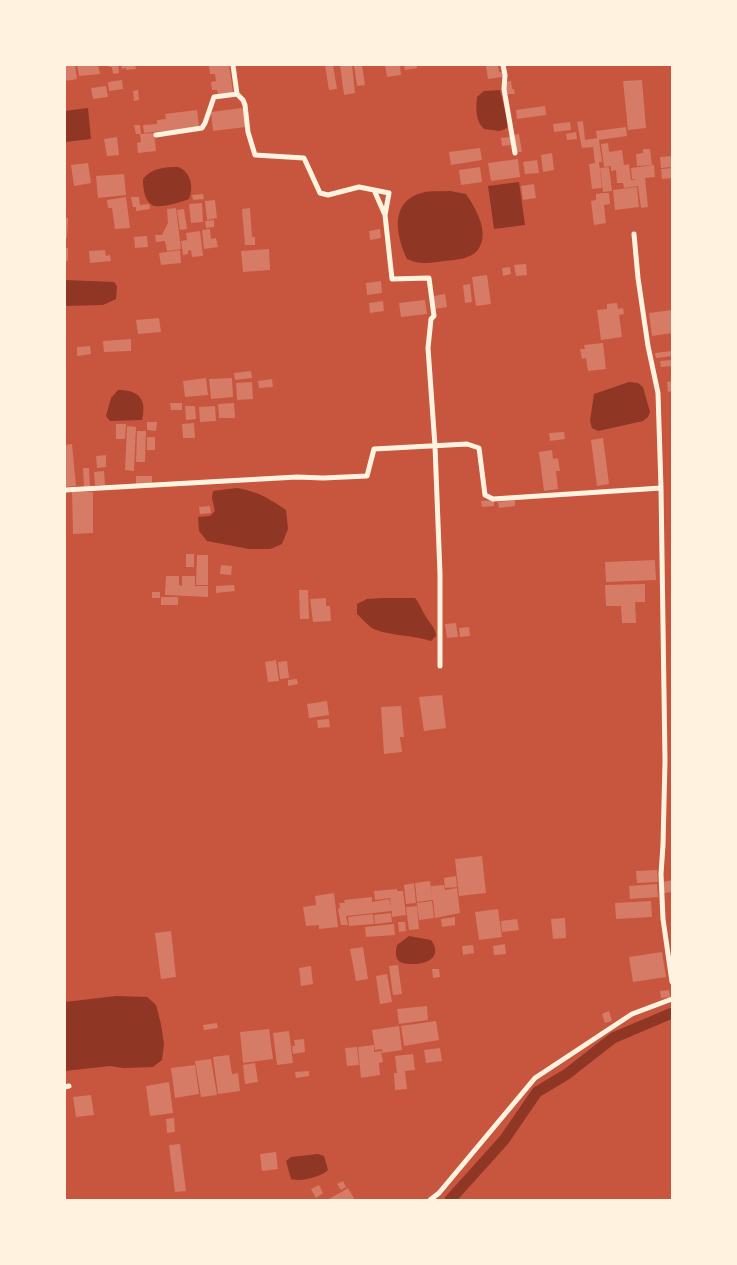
<!DOCTYPE html>
<style>
body{margin:0}
#map{position:relative;width:737px;height:1265px;overflow:hidden;background:#c8553d;font-family:"Nunito Sans",sans-serif}
canvas{display:block}
.frame{position:absolute;inset:0;border:66px solid #fff3e0;pointer-events:none}
</style>
<div id="map">
<canvas width="737" height="1265"></canvas>
<div class="frame"></div>
</div>
<script>
const ctx = document.querySelector('canvas').getContext('2d');
ctx.lineJoin = 'round';
function paint(path, color) {
  ctx.fillStyle = color;
  ctx.fill(path, 'evenodd');
}
function strokePath(path, color, width, dash) {
  ctx.strokeStyle = color;
  ctx.lineWidth = width;
  ctx.lineCap = dash ? 'butt' : 'round';
  ctx.setLineDash(dash || []);
  ctx.stroke(path);
}
paint(new Path2D(`
 M500 90 508 122 507 128 500 131 484 129C475 120 476 109 477 97L484 91Z
 M88 108 91 139 65 142V111Z
 M178 167C191 172 194 187 189 199 182 202 159 209 152 205 144 200 143 187 143 179 152 168 164 167 178 167Z
 M519 182 525 225 494 229 488 186Z
 M450 191 466 194C476 209 491 234 477 251 470 259 454 260 444 261 429 263 421 265 407 259 397 238 389 205 418 194 428 190 440 192 450 191Z
 M65 280 114 282 117 286 116 299 103 305 65 306Z
 M629 382 638 383 643 387 650 412 648 417 643 421 598 431 592 428 590 421 594 394Z
 M118 390C139 390 147 399 142 420L110 421 106 416 111 398Z
 M237 488C259 492 268 498 286 510L288 529 282 544 270 549H249L207 541 199 531 198 517 210 516 215 511 212 498 213 491Z
 M382 598H415C420 604 421 609 425 615 429 623 436 628 436 636L431 641C414 635 387 636 372 628 367 625 362 618 357 614V604L367 599Z
 M409 936 431 940C442 955 430 964 414 964 400 964 393 962 397 945Z
 M116 996 147 997 156 1005 161 1024 164 1044 162 1060 153 1067 123 1068 110 1066 65 1071V1002Z
 M318 1154 324 1156 328 1170C321 1177 300 1182 291 1179L286 1161 291 1157Z`), '#8f3625');
strokePath(new Path2D(`
 M450 1200 504 1140 537 1092 567 1074 613 1038 672 1013`), '#8f3625', 11);
paint(new Path2D(`
 M65 65H75L77 79 65 81Z
 M77 65H98L100 74 79 76Z
 M109 65H118L119 73 113 74 112 67H109Z
 M121 65H135L136 69 126 70V68L122 69Z
 M215 65H229L233 92 218 94 217 90H212L211 82 216 81 215 74H210L209 66Z
 M325 65H333L337 89 329 90Z
 M340 65H352L355 93 344 95Z
 M354 65H362L365 85 357 86Z
 M385 65H400L401 75 387 77Z
 M404 65H417V68L405 70Z
 M486 65H498L499 72H502L503 77 488 79Z
 M122 80 123 89 109 91 108 82Z
 M642 80 646 128 628 130 623 81Z
 M511 81 512 89H514L515 94H507L505 82Z
 M106 86 108 97 93 99 91 88Z
 M138 90 139 100 134 101 133 91Z
 M545 106 546 115 517 119 516 110Z
 M242 108 245 116 246 127 213 131 211 112Z
 M197 110 199 127 144 133 143 125 157 124V120L166 119 165 114Z
 M583 121 585 140 597 138 596 131 626 127 627 136 599 140 602 162H599L602 188 592 189 589 164 595 163 593 147 582 148 577 122Z
 M570 122 571 130 554 132 553 124Z
 M134 125H140L141 134H136Z
 M576 132 577 139 567 140 566 134Z
 M154 133 156 151 138 153 137 143 141 142 140 134Z
 M519 134 522 152H517L514 135Z
 M117 137 119 155 107 156 104 139Z
 M510 137 511 145 502 146 501 138Z
 M608 143 609 152 622 150 624 165 629 164 631 180H637L632 179 631 168 654 165 655 177 645 178 648 207 641 208 638 186 624 188 623 183H617L616 170 611 171V166L604 167 601 144Z
 M480 148 482 160 451 165 449 152Z
 M643 149H650L652 165 637 166 636 154 643 153Z
 M552 153 554 170 543 172 541 155Z
 M672 156V167L661 168 660 157Z
 M518 159 520 177 491 181 488 163Z
 M537 160 539 173 525 174 523 162Z
 M88 163 91 183 74 186 71 165Z
 M480 167 482 182 461 185 459 170Z
 M609 167 612 191 603 192 600 168Z
 M672 168V178L662 179 661 169Z
 M124 174 126 195 98 198 96 176Z
 M534 184 536 198 523 200 521 186Z
 M637 187 639 207 615 210 613 190Z
 M604 193H609L610 204 604 205 606 223 594 225 591 201 596 200V194Z
 M203 194 204 199 193 200 192 195Z
 M126 197 130 228 115 229 112 208H108L107 200Z
 M131 197H139L140 205 149 204 150 209 136 211V207H133Z
 M215 200 217 218 207 220 205 201Z
 M202 203 203 222 191 223 189 204Z
 M176 208 181 249 167 251 165 241 156 242 155 235H162L168 223 167 209Z
 M250 208 252 237H255V245H245L242 209Z
 M184 209 187 229 180 230 177 210Z
 M65 218H68L67 238H65Z
 M214 220V227L206 228 205 221Z
 M210 229 211 239 216 238 218 247 204 249 202 230Z
 M380 229 381 238 370 240 369 231Z
 M200 231 203 256 192 257 191 250 188 251V254L183 255 181 241 187 240 186 233Z
 M147 236 148 247 135 248 134 237Z
 M65 248H68V261H65Z
 M269 249 270 270 243 272 241 251Z
 M105 250 106 256 110 255 111 261 90 263 89 251Z
 M180 250 181 263 161 265 159 253Z
 M526 264 527 275 516 276 514 265Z
 M510 267 511 274 503 276 502 268Z
 M487 275 491 304 476 306 472 277Z
 M381 281 382 293 367 295 366 283Z
 M470 284 472 302 465 303 463 285Z
 M445 294 447 307 435 309 434 296Z
 M425 300 427 314 401 317 399 303Z
 M383 301 384 311 370 313 369 303Z
 M617 303 618 309 623 308 624 314 619 315 622 337 601 340 597 310 607 309V304Z
 M672 310V333L652 336 649 313Z
 M159 318 161 332 138 334 136 320Z
 M131 339V351L104 352 103 341Z
 M603 343 606 369 588 371 586 358 582 359 580 349H585L584 345Z
 M90 346 91 354 77 356V347Z
 M672 351V356L656 358 655 353Z
 M672 360V366L661 367 660 361Z
 M251 371 252 378 235 380 234 373Z
 M206 378 208 395 185 397 183 381Z
 M232 378 233 397 211 399 209 379Z
 M272 379 273 387 259 388 258 381Z
 M672 381V391L668 392 667 382Z
 M252 382 253 399 237 400 236 383Z
 M170 403H182V410H171Z
 M234 403 235 418H219L218 404Z
 M185 406H195L196 419 186 420Z
 M215 406 216 421 200 422 199 407Z
 M147 422H157L156 431 147 430Z
 M194 423 195 438H183L182 424Z
 M116 424H126L125 439H116Z
 M127 426 136 427 134 471 125 470Z
 M137 431H146L145 462H136Z
 M564 432 565 439 550 441 549 433Z
 M147 437H155V450H147Z
 M603 438 609 484 597 486 591 440Z
 M72 444 76 486 65 487V445Z
 M552 450 553 459 558 458 560 471H556L558 489 544 491 539 452Z
 M106 455V467L97 468 96 456Z
 M83 468H89L90 486 84 487Z
 M104 471 105 485H95L94 472Z
 M136 476H152V485H136Z
 M72 492H93V533L73 534Z
 M494 500V506L482 507 481 501Z
 M515 500V506L499 508 498 502Z
 M210 506 211 513 200 514 199 507Z
 M186 554H194V567H186Z
 M197 555H208V585H196Z
 M655 560 656 580 606 582 605 562Z
 M221 565 232 566 231 575 220 574Z
 M166 576H179V585L182 586V576H195V586H208V597L165 595Z
 M645 584V602H635L636 623H622L621 606H606L605 585Z
 M234 585 235 591 216 593V586Z
 M299 590H308L309 619H300Z
 M152 592H160V598H152Z
 M161 597H178V605H161Z
 M326 598V606H330L331 621 313 622 310 599Z
 M456 623 458 637 447 638 445 624Z
 M469 627 470 636 460 637 459 628Z
 M276 660 279 681 268 682 265 662Z
 M287 661 289 678 280 679 278 662Z
 M297 679 298 684 288 686V680Z
 M442 695 446 728 424 731 419 697Z
 M327 701 329 715 309 718 307 704Z
 M401 706 404 737H400L402 752 384 754 381 707Z
 M329 719 330 727 318 728 317 720Z
 M482 856 486 893 459 896 455 859Z
 M657 870 658 882 637 883 636 871Z
 M456 876 457 887 445 888 444 878Z
 M672 880V892L664 893 663 882Z
 M430 881 432 896 431 886 444 885 445 890 457 888 460 913 435 918 433 900 417 902 415 883Z
 M414 883 416 903 406 904 404 885Z
 M657 884 658 897 630 899 629 886Z
 M397 889V891H403L406 915 392 917V911L346 916 348 925H341L338 909 340 908 339 903H345L344 900 372 897V902L389 899 391 907 390 898 375 900 374 891Z
 M334 893 338 927 319 929V925L306 926 303 907 316 905 315 896Z
 M432 901 434 918 419 920 417 903Z
 M651 901 652 917 616 919 615 903Z
 M417 906 419 929 409 930 406 907Z
 M498 909 502 937 479 940 475 912Z
 M391 913 392 922 375 924 374 915Z
 M373 914 374 924 349 926 348 917Z
 M455 917V925L442 927 441 919Z
 M565 918 566 938 553 939 551 919Z
 M517 919 519 930 502 932 501 921Z
 M398 922H405L406 931 399 932Z
 M394 924 395 935 366 937 365 927Z
 M171 931 176 977 161 979 155 933Z
 M505 944 506 954 494 955 493 946Z
 M473 945 474 953 463 955 462 946Z
 M363 947 368 979 356 981 350 949Z
 M662 952 666 977 633 982 629 957Z
 M398 965 402 994 393 995 389 966Z
 M311 966 313 984 301 986 299 968Z
 M432 969H439L440 977 433 978Z
 M387 974 392 1002 380 1004 376 976Z
 M669 990 670 997 661 998 660 991Z
 M427 1006 428 1020 399 1024 397 1009Z
 M609 1011 612 1021 605 1023 602 1014Z
 M436 1021 439 1040 404 1046 401 1026Z
 M217 1023 218 1028 204 1030 203 1025Z
 M399 1026 402 1050 382 1053V1049L375 1050 372 1030Z
 M269 1029 273 1059 243 1063 240 1032Z
 M289 1031 293 1063 277 1065 273 1033Z
 M304 1039 305 1052 293 1054 292 1046H295L294 1040Z
 M374 1045V1052L381 1051 383 1062 379 1063 380 1075 361 1078 358 1047Z
 M357 1047 359 1065 347 1066 345 1048Z
 M440 1048 442 1061 426 1063 424 1050Z
 M413 1054 415 1070 405 1071 407 1089 395 1090 394 1073H397L395 1056Z
 M229 1055 232 1074 238 1073 240 1091 218 1094 213 1057Z
 M211 1059 217 1095 201 1097 195 1061Z
 M255 1063 258 1082 245 1084 243 1065Z
 M195 1065 199 1094 175 1098 171 1068Z
 M309 1071V1076L296 1078 295 1072Z
 M169 1082 173 1113 150 1116 146 1086Z
 M91 1095 94 1115 76 1117 73 1097Z
 M174 1118 175 1132 167 1133 166 1119Z
 M180 1144 186 1191 175 1192 169 1145Z
 M276 1152 278 1169 262 1171 260 1154Z
 M343 1181 346 1187 341 1190 337 1184Z
 M319 1185 323 1193 316 1198 311 1189Z
 M348 1188 355 1200H327L338 1194Z`), '#d67c66');
strokePath(new Path2D(`
 M233 65 237 94 243 100 245 105 248 132 255 155 304 158 320 193 328 195 359 187 389 193 385 215 392 279 429 278 434 316 431 319 428 348 435 446 440 574V666
 M503 65 505 75 504 89 515 153
 M156 135 202 128 205 123 214 97 237 94
 M374 190 385 215
 M634 234 638 278 648 346 658 393 661 488
 M65 490 297 477 323 478 367 476 374 449 467 444 479 448 485 495 493 499 661 488 665 761 663 845 661 874 663 919 672 982
 M65 1087 69 1086
 M430 1200 439 1193 535 1078 632 1014 672 999`), '#fff3e0', 5);
</script>
